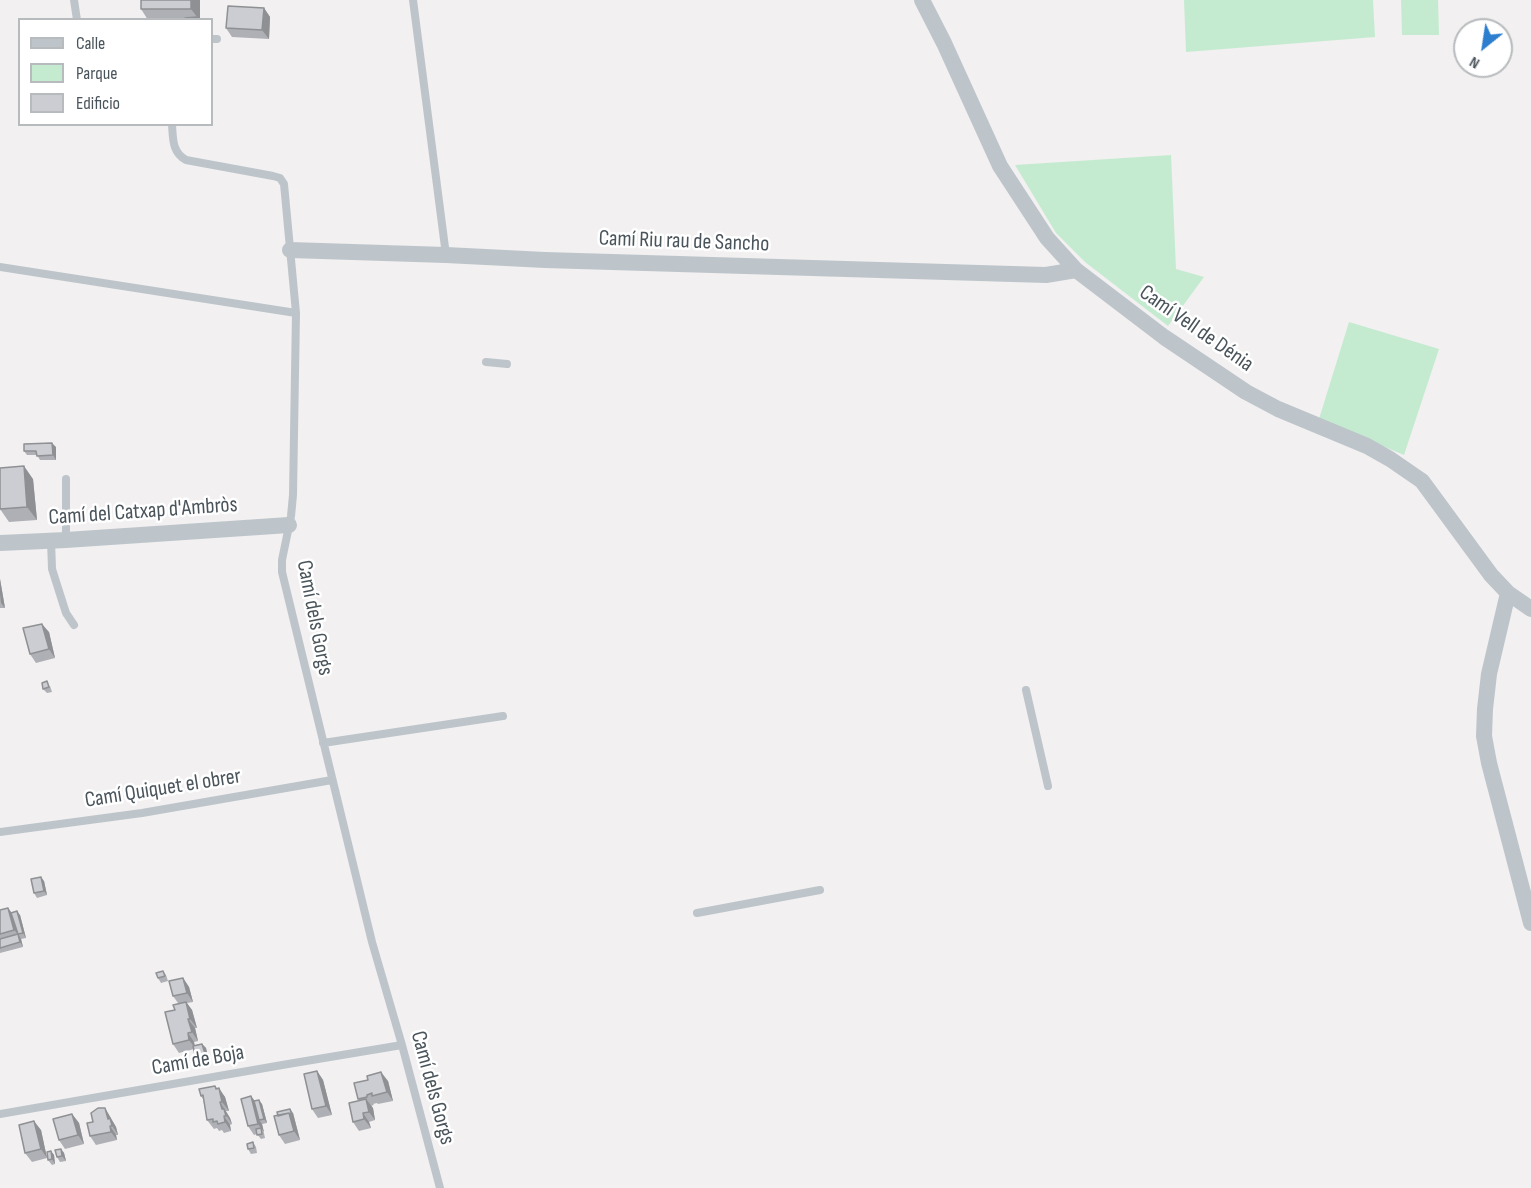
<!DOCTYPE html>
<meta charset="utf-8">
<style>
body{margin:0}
#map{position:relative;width:1531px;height:1188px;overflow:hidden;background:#f2f0f0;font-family:"Sofia Sans Condensed",sans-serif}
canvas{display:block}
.legend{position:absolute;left:18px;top:18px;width:195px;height:108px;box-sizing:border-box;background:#fff;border:2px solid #b7bbbd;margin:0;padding:8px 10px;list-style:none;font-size:18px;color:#4a545b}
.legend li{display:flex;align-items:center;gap:12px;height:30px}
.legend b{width:30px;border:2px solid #b7bbbd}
.north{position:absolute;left:1453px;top:18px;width:60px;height:60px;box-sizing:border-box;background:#fff;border:2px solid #b7bbbd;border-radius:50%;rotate:210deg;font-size:16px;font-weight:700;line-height:24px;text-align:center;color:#4a545b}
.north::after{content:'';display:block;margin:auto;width:21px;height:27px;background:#2d7ecf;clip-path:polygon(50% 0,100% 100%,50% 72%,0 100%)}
</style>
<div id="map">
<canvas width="1531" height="1188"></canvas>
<ul class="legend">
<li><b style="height:8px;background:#bdc5cb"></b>Calle</li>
<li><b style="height:16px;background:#c4ebd0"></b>Parque</li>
<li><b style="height:16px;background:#cbcdd2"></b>Edificio</li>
</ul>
<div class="north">N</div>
</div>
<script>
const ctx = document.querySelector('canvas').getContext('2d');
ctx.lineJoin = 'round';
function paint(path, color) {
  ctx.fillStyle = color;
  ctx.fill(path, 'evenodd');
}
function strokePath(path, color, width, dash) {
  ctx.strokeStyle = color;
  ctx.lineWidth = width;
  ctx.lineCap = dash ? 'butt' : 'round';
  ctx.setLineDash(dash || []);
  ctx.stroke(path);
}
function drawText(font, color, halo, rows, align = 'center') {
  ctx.font = font + ' "Sofia Sans Condensed",sans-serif';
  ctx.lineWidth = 5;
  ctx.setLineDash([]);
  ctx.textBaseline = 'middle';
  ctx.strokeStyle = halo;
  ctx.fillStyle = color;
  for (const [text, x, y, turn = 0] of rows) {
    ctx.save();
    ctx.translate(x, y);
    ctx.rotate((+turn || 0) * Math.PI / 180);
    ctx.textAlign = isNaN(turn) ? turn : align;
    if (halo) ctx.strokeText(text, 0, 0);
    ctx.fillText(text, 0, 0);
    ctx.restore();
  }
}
paint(new Path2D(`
 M1184 0H1373L1375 37 1186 52Z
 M1401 0H1438L1439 35H1402Z
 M1171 155 1176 269 1204 277 1168 326 1085 262 1056 233 1015 165Z
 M1349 322 1439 349 1404 455 1319 419Z`), '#c4ebd0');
strokePath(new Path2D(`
 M74 0 77 20
 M413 0 446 255
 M212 39H217
 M172 124C173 139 172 152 186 160L273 176 280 178 284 184 296 313 293 495 291 516 282 560V572L372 942 402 1045 440 1188
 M0 267 296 313
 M486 362 507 364
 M66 479V540
 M51 540 52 569 66 613 74 625
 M1026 690 1048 786
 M323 743 503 716
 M0 832 142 813 332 780
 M697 913 820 890
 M0 1114 288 1064 402 1045`), '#bdc5cb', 8);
strokePath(new Path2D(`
 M922 0 944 43 1000 166 1047 238 1076 270 1164 337 1246 392 1278 409 1367 446 1390 459 1422 481 1491 575 1508 593 1531 609
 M290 250 446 255 545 260 1046 275 1076 270
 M0 543 66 540 289 525
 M1508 593 1489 674 1485 709 1484 736 1489 763 1531 923`), '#bdc5cb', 16);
paint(new Path2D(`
 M141 0H200V20H148L141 9Z
 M264 8 270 17 269 39 232 37 226 28Z
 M56 447V460H40L37 455H27L24 451Z
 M33 479 37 520 9 522 0 509Z
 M0 579 5 608H0Z
 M49 632 55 658 36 663 30 654Z
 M50 686 52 692 47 693 43 689Z
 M44 881 47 895 37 898 34 893Z
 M8 908 11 913 20 915 26 938 21 939 23 947 0 953V910Z
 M163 971 166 975 168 981 161 983 158 978Z
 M183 978 189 987 193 1002 187 1003 192 1010 197 1028H195L198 1041 194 1042 195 1046 202 1044 206 1048 209 1061 199 1063 196 1059 194 1049 179 1053 173 1044 175 1010 178 1003 173 996Z
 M317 1071 323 1080 332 1115 318 1118 312 1109Z
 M368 1080 388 1081 393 1101 378 1104 377 1103 373 1104 374 1105 371 1106 373 1108 375 1120 369 1122 371 1128 359 1131 353 1122 360 1101 358 1099Z
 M215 1086 225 1097 229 1111H226L230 1118 232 1124 230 1125 231 1131 224 1133 222 1130 219 1131 217 1128 214 1129 207 1120 203 1099 201 1096Z
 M251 1096 254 1101 262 1104 267 1123 262 1124 265 1138 261 1139 257 1134 254 1135 248 1126Z
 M105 1108 116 1127 118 1135H116L117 1140 96 1145 90 1136 93 1122Z
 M293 1113 300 1140 285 1144 279 1135Z
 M72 1114 79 1123 84 1144 65 1149 59 1140Z
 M41 1130 47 1158 32 1162 25 1153Z
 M253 1142 256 1147 257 1153 251 1154 248 1149Z
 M61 1149 64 1153 66 1161 60 1162 57 1157Z
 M51 1151 54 1155 55 1164 52 1165 48 1160Z`), '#afb0b5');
paint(new Path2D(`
 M191 0H200V20H197V17L191 9Z
 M264 8 270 17 269 39 262 30Z
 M52 443 56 447V460L53 455Z
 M24 466 33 479 37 520 27 507Z
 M0 579 5 608 1 603 0 594Z
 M42 624 49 632 55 658 49 649Z
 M41 877 44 881 47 895 44 891Z
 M8 908 15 917 18 934 14 930Z
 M17 911 20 915 26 938 23 933Z
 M18 934 21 939 23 947 20 942Z
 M183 978 189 987 193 1002 187 993Z
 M186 1002 192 1010 197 1028 190 1019Z
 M188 1019 195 1028 198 1041 192 1032Z
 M188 1033 194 1042 195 1048 189 1040Z
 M202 1044 206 1048 209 1061 206 1057Z
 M317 1071 323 1080 332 1115 326 1106Z
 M381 1072 388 1081 393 1101 387 1092Z
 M215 1086 221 1094 219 1088 225 1097 229 1111 222 1102 216 1089Z
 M251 1096 258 1105 259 1120 262 1124 264 1132 258 1124Z
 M366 1099 373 1108 375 1120 369 1112Z
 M259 1100 262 1104 267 1123 264 1119Z
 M220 1102 230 1118 232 1124 222 1109Z
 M105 1108 116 1127 118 1135 108 1119Z
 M290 1109 293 1113 300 1140 294 1131 289 1113Z
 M363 1113 369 1122 371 1128 364 1119Z
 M72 1114 79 1123 84 1144 78 1135Z
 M224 1116 230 1125 231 1131 225 1122Z
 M34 1121 41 1130 47 1158 41 1149Z
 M110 1126 116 1135 117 1140 111 1132Z
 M61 1149 64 1153 66 1161 62 1156Z
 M51 1151 54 1155 55 1164 52 1159Z`), '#8e9093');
const building = new Path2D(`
 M141 0H191V9H141Z
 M228 6 264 8 262 30 226 28Z
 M197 17V20H185V18Z
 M52 443 53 455 37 456 36 451H24V444Z
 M24 466 27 507 0 509V468Z
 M42 624 49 649 30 654 23 628Z
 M47 681 49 687 43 689 42 683Z
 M41 877 44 891 34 893 31 879Z
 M8 908 14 930 0 934V910Z
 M17 911 23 933 18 934 11 913Z
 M18 934 20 942 0 948V939Z
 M163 971 165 976 158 978 156 973Z
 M183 978 187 993 173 996 169 981Z
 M186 1002 190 1019H188L192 1032 188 1033 189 1040 173 1044 165 1012 175 1010 173 1005Z
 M202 1044 206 1057 196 1059 193 1046Z
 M317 1071 326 1106 312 1109 304 1074Z
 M381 1072 387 1092 372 1096V1093L367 1095V1097L358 1099 354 1083 368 1080 367 1076Z
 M215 1086 216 1089 219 1088 222 1102H220L222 1109H224L226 1116H224L225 1122 218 1124 217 1121 213 1122V1119L207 1120 203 1095 201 1096 199 1089Z
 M251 1096 258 1124 248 1126 241 1099Z
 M366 1099 369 1112 363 1113 364 1119 353 1122 349 1103Z
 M259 1100 264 1119 259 1120 254 1101Z
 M98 1108H105L108 1119 110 1118 112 1126H110L111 1132 90 1136 87 1123 93 1122 91 1113Z
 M290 1109 292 1116 289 1113 278 1116 277 1112Z
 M289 1113 294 1131 279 1135 274 1116Z
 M72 1114 78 1135 59 1140 53 1119Z
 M34 1121 41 1149 25 1153 19 1125Z
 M261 1128 262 1134 257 1135 256 1129Z
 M253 1142 254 1148 248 1149 247 1144Z
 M61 1149 62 1156 57 1157 55 1150Z
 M51 1151 52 1159 48 1160 47 1152Z`);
paint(building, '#cbcdd2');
strokePath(building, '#8e9093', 1.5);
drawText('22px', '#4a545b', '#fff', [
 ["Camí Riu rau de Sancho",684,242,2],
 ["Camí Vell de Dénia",1196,329,35],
 ["Camí del Catxap d'Ambròs",143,512,-4],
 ["Camí dels Gorgs",314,618,79],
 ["Camí Quiquet el obrer",163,789,-9],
 ["Camí de Boja",198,1061,-10],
 ["Camí dels Gorgs",432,1088,75]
]);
</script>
